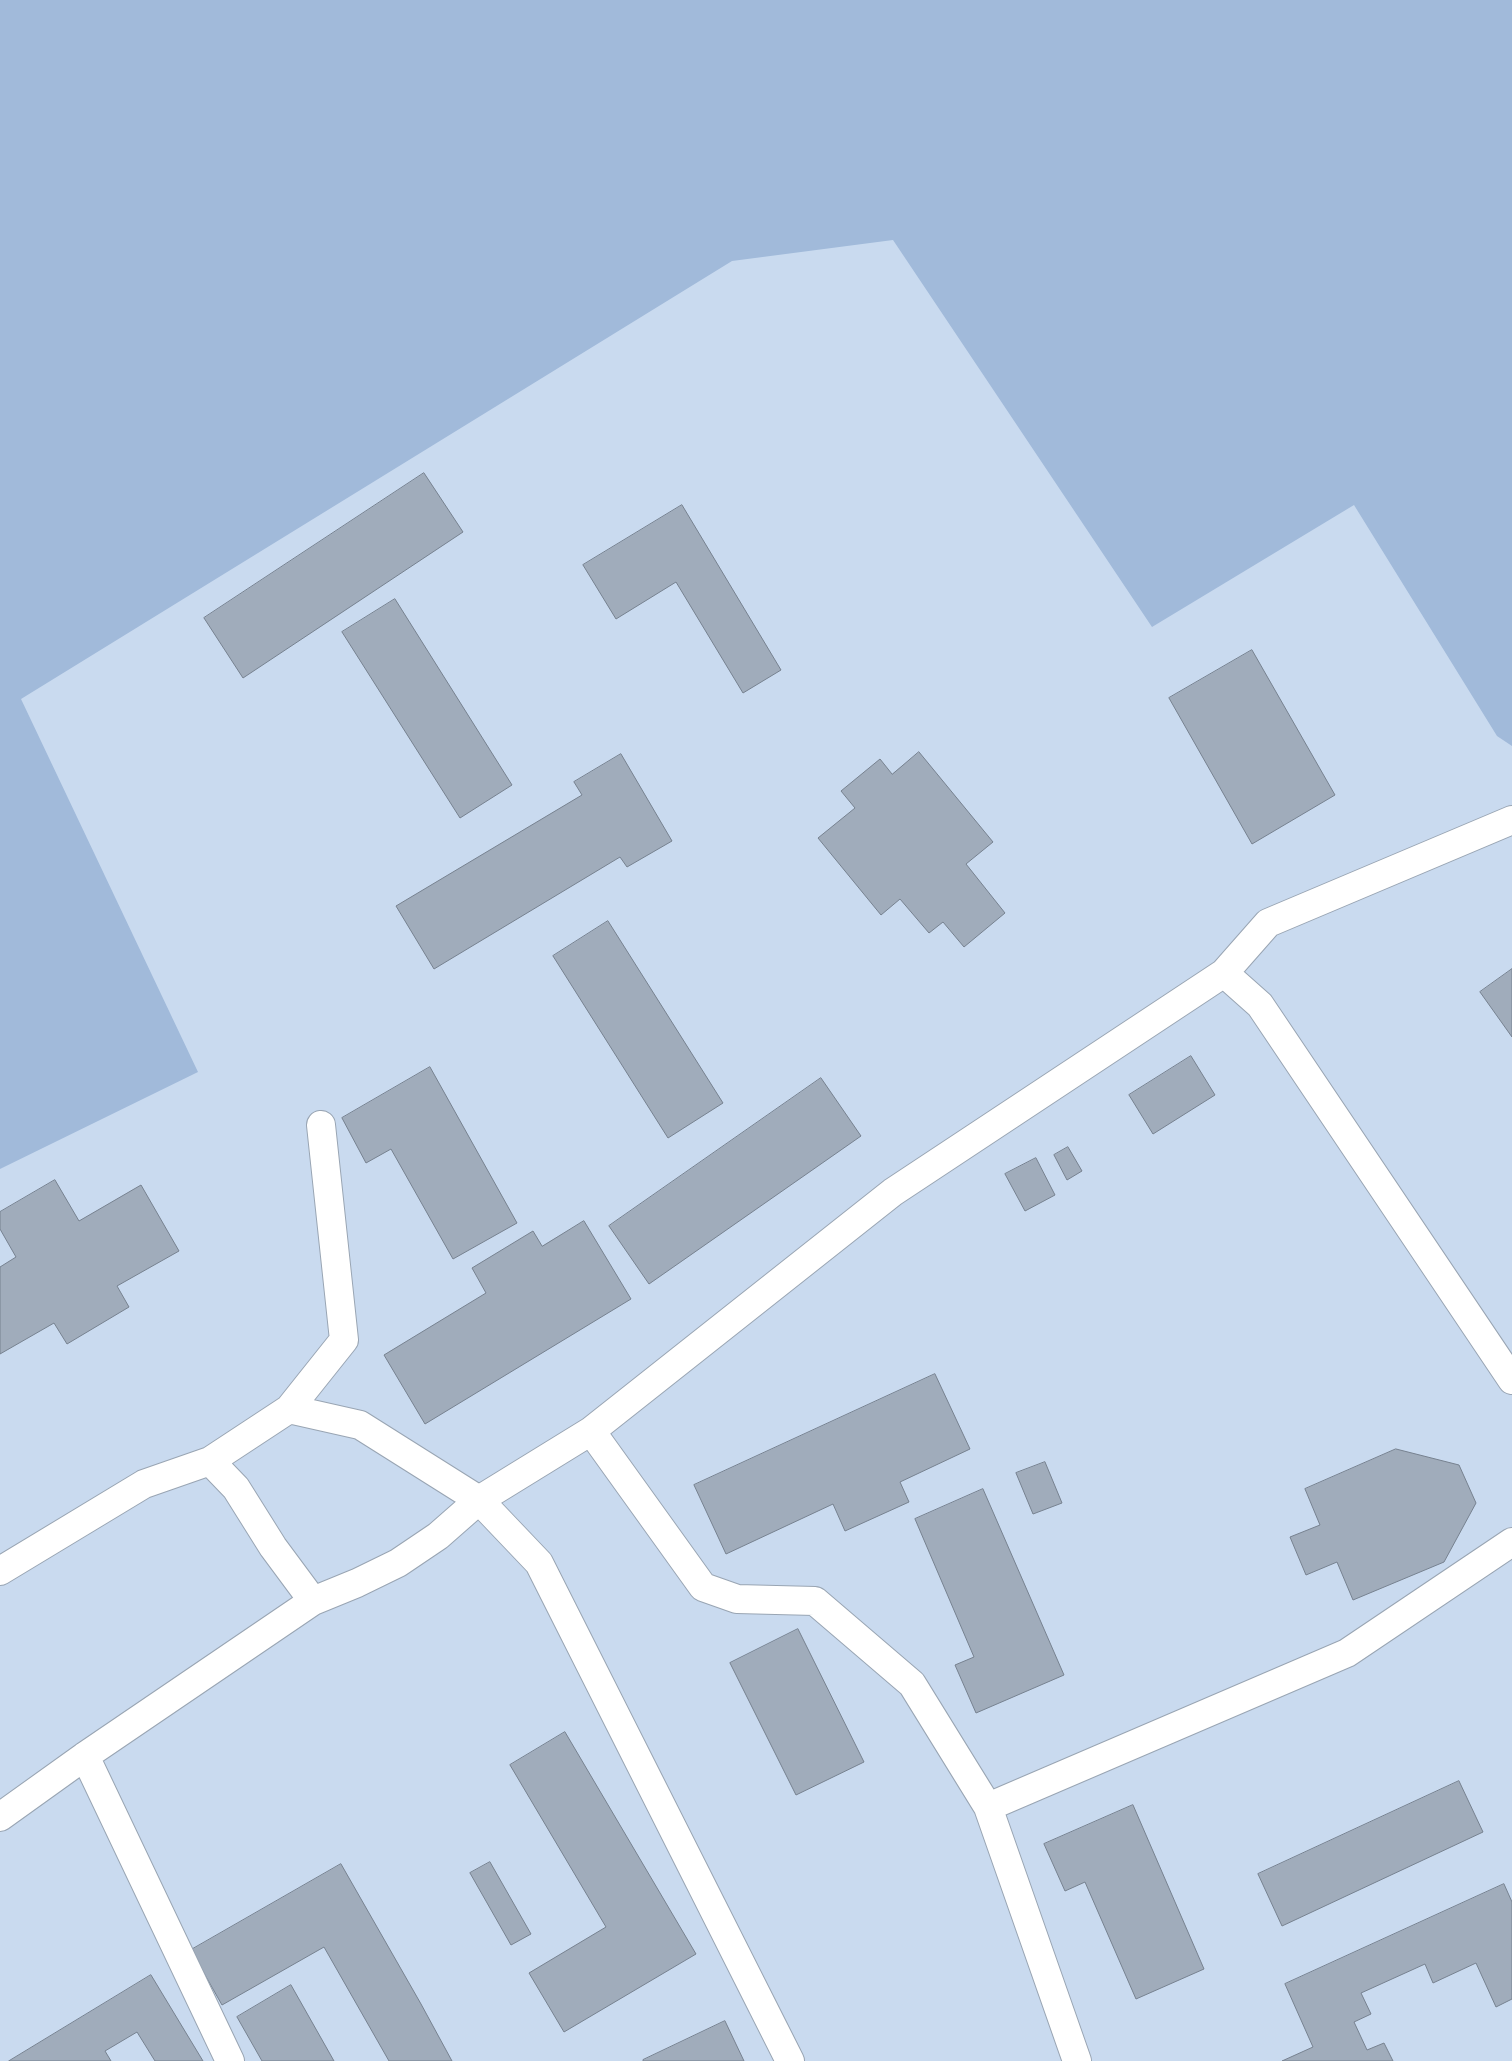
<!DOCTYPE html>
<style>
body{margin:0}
canvas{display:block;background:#dbe7f6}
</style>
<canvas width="1512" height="2061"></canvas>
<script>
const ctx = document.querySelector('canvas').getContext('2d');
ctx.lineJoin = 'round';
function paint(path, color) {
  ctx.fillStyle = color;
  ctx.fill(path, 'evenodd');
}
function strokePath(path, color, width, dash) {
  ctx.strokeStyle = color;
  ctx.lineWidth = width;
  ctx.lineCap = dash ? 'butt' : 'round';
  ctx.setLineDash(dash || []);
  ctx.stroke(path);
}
paint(new Path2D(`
 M0 0H1512V2061H0Z`), '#c9daef');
paint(new Path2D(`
 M0 0H1512V746L1497 736 1354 505 1152 627 893 240 732 261 21 699 198 1072 0 1169Z`), '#a1bada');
const building = new Path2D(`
 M424 473 463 532 243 678 204 618Z
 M682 505 781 670 743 693 676 582 616 619 583 565Z
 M395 599 512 785 460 818 342 632Z
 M1252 650 1335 795 1252 844 1169 698Z
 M919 752 993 842 966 864 1005 913 964 947 943 922 929 933 900 899 881 915 818 838 855 808 841 791 880 759 892 774Z
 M621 754 672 841 627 867 620 857 434 969 396 906 582 795 574 782Z
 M608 921 723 1103 668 1138 553 956Z
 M1512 969V1037L1480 992Z
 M1191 1056 1215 1095 1153 1134 1129 1095Z
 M430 1067 517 1223 453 1259 391 1149 366 1163 342 1118Z
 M821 1078 861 1136 649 1284 609 1226Z
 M1068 1147 1082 1171 1067 1180 1054 1155Z
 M1036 1158 1055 1195 1025 1211 1005 1174Z
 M55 1180 79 1221 141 1185 179 1251 117 1286 129 1307 67 1344 54 1323 0 1354V1267L16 1257 0 1229V1212Z
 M584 1221 631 1299 425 1424 384 1355 486 1293 472 1268 533 1231 542 1246Z
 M935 1374 970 1449 900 1482 909 1502 845 1531 833 1504 726 1554 694 1485Z
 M1396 1449 1459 1465 1476 1503 1444 1562 1353 1600 1337 1562 1306 1575 1290 1537 1320 1525 1305 1489Z
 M1045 1462 1062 1503 1033 1514 1016 1473Z
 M983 1489 1064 1675 976 1713 955 1665 974 1657 915 1519Z
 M798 1629 864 1762 796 1795 730 1663Z
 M565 1732 696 1954 564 2032 529 1973 606 1927 510 1765Z
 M1459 1781 1483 1832 1282 1926 1258 1874Z
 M1133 1805 1204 1969 1136 1999 1085 1882 1065 1891 1044 1844Z
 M490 1862 531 1934 511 1945 470 1873Z
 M341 1864 421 2004 452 2061H389L324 1947 222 2005 191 1950Z
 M1504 1884 1512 1902V1999L1496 2007 1476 1963 1433 1983 1425 1964 1361 1993 1371 2014 1354 2022 1367 2050 1384 2043 1393 2061H1282L1313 2047 1285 1984Z
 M151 1975 203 2061H155L137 2032 105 2051 111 2061H9Z
 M291 1985 334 2061H262L237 2017Z
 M725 2021 744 2061H643V2060Z`);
paint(building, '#a0acbb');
strokePath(building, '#778290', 1);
const minor = new Path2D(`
 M1224 973 1260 1005 1512 1380
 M289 1409 360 1425 479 1500 539 1563 790 2061
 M591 1431 703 1587 737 1599 815 1601 912 1684 988 1807 1077 2061
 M210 1461 289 1409 344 1340 321 1125
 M0 1571 144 1484 210 1461 236 1488 273 1547 313 1601 357 1583 398 1563 438 1536 479 1500 591 1431 893 1192 1224 973 1268 923 1512 820
 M85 1756 230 2061
 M988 1807 1347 1653 1512 1542
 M0 1817 85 1756 313 1601`);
strokePath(minor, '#99a5b3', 30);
strokePath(minor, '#fff', 28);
</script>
